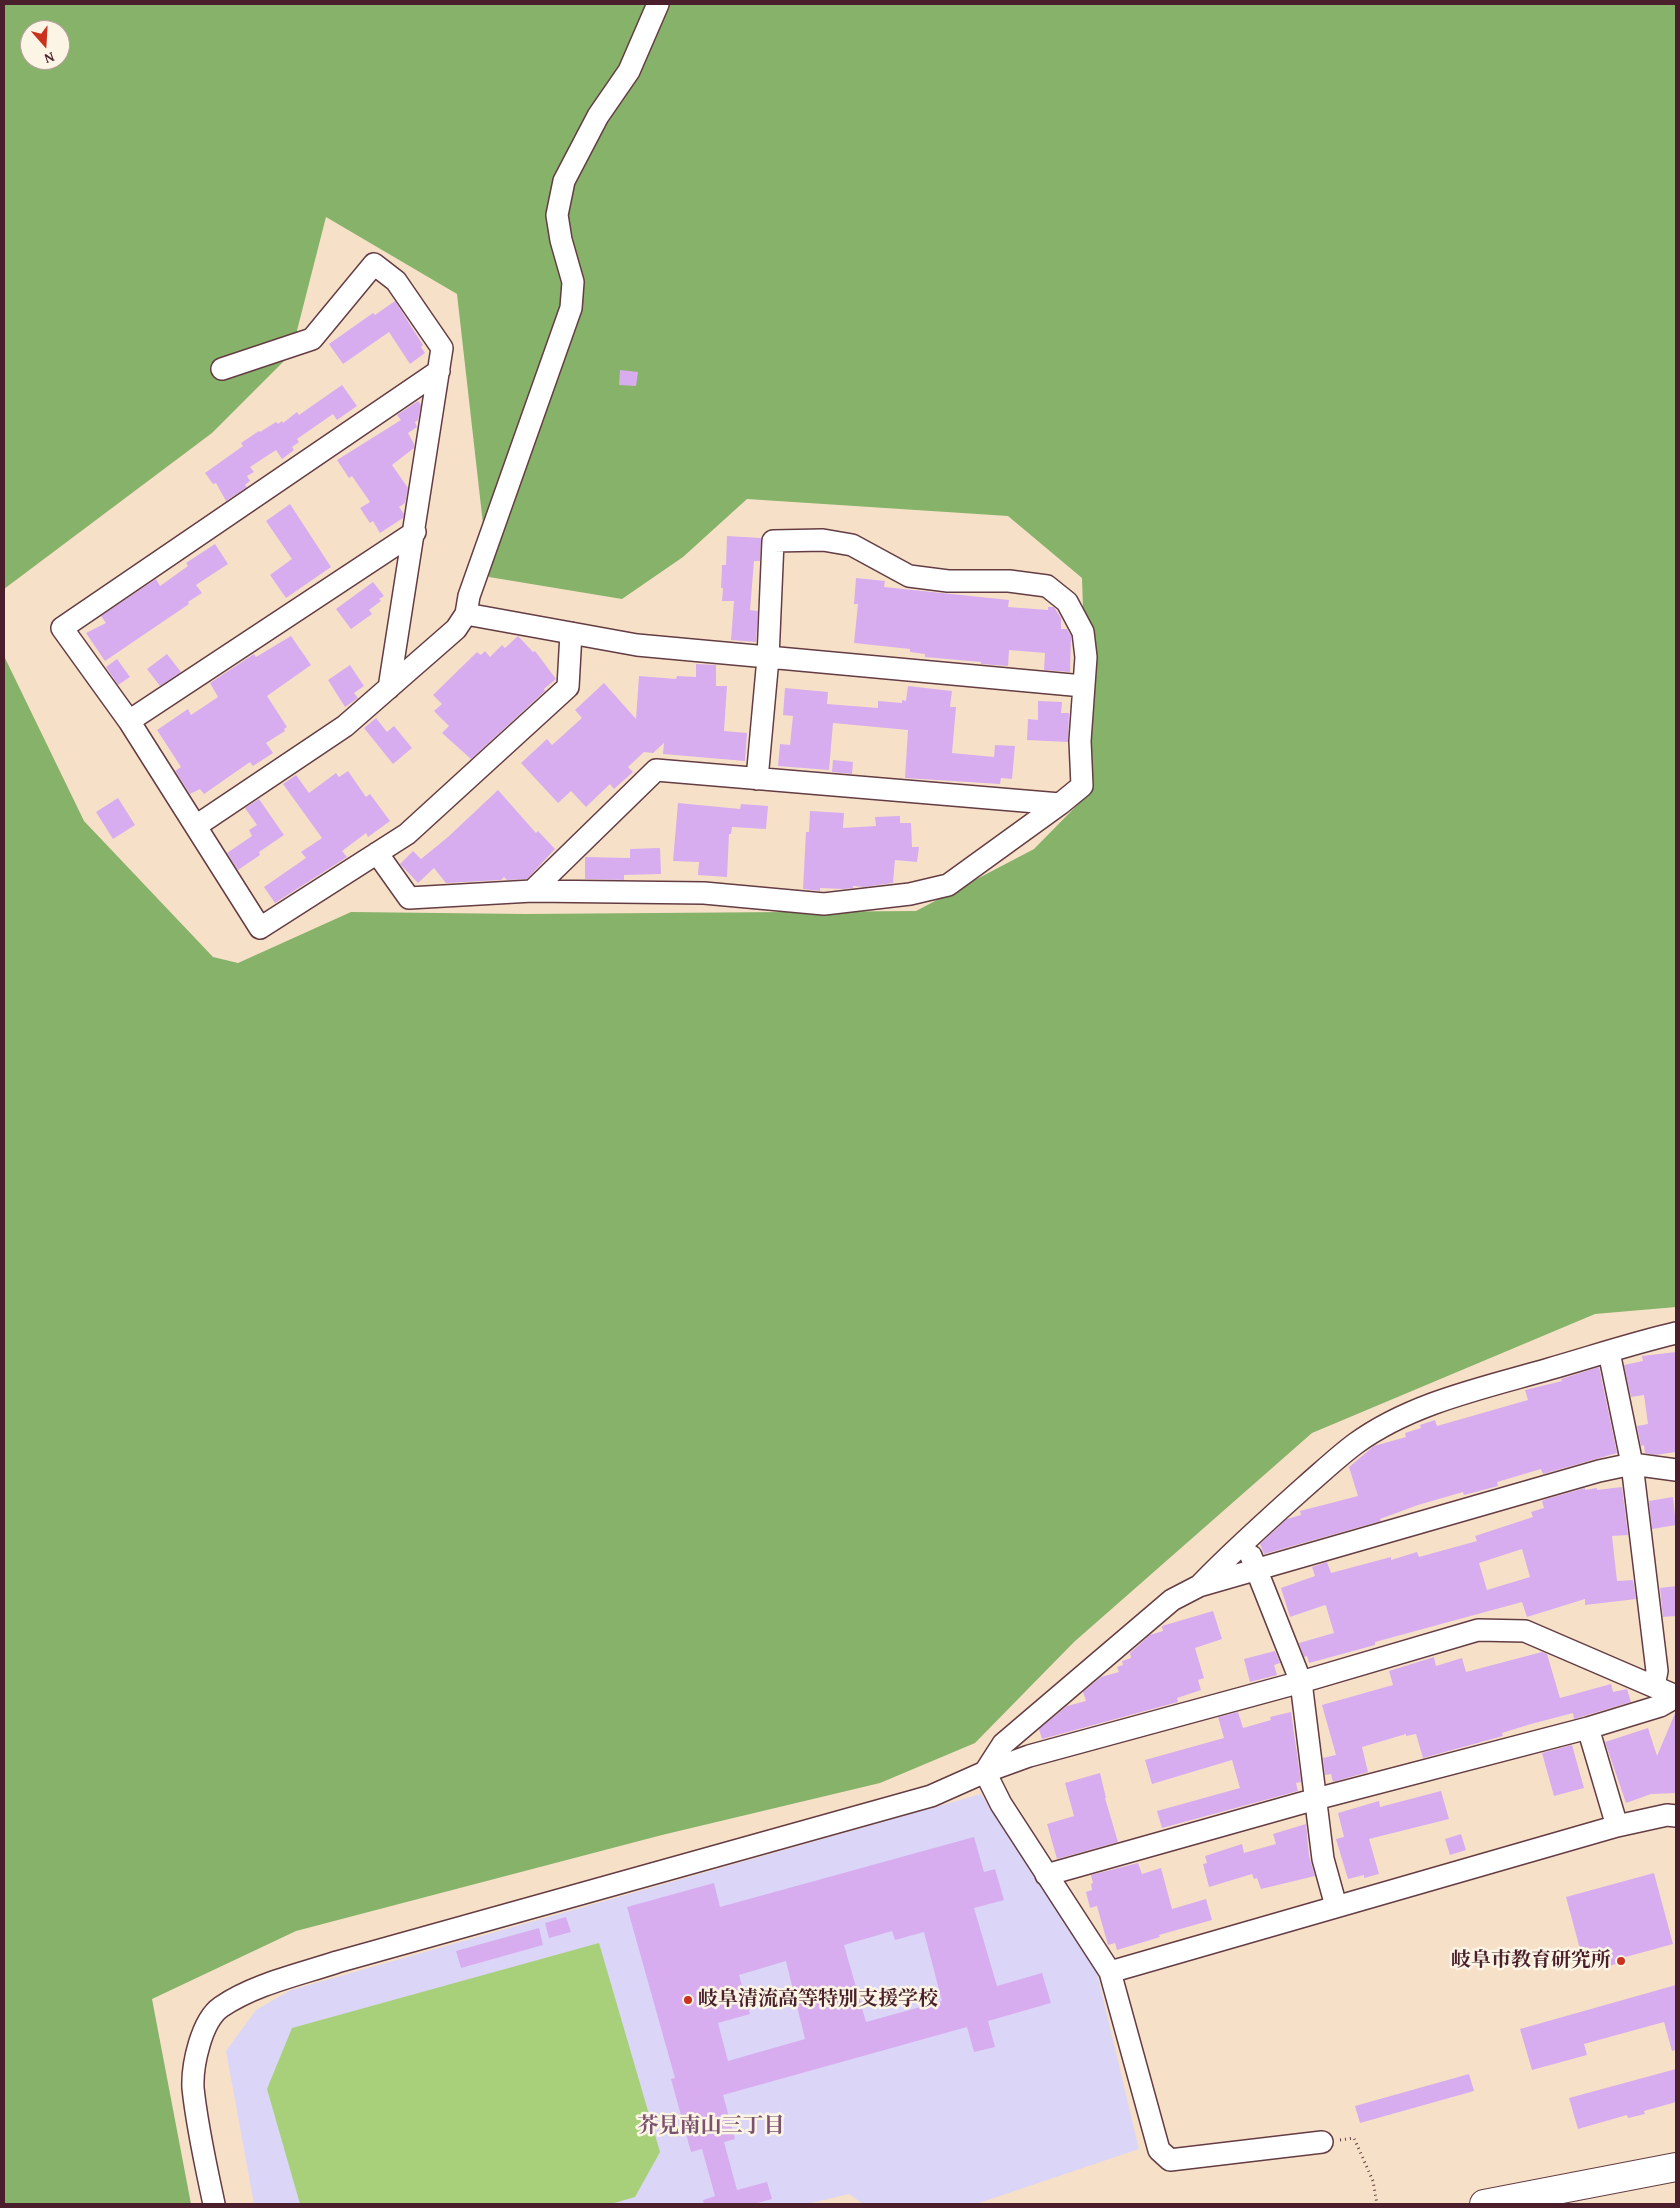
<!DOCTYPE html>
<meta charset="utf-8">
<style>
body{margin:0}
#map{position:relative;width:1680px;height:2208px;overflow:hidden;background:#f6e1c8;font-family:"Gentium Book Plus",serif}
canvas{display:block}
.frame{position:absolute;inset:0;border:5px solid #4a1f2b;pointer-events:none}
.north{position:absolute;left:20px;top:20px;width:50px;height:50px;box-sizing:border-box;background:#fcf5e5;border:1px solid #b59f9b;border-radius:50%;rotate:161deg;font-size:14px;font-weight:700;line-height:20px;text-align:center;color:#4a1f2b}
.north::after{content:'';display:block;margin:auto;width:18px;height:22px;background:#c8321e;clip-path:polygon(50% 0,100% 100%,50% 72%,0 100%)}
</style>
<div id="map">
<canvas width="1680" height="2208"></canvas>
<div class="frame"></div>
<div class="north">N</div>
</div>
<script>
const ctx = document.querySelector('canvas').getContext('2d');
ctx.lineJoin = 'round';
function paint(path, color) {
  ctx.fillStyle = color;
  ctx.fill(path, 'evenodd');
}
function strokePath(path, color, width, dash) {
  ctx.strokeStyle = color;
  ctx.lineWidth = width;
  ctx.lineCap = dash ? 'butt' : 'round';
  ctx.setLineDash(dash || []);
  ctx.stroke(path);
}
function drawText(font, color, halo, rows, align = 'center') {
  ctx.font = font + ' "Gentium Book Plus","Noto Serif JP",serif';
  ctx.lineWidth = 5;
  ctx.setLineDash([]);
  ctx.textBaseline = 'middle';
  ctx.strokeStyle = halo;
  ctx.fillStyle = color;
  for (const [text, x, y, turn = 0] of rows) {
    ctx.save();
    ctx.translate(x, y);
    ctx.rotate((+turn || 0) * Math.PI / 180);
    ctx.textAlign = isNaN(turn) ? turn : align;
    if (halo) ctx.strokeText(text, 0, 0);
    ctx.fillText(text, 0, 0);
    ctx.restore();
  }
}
paint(new Path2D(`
 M981 1794 1097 1973 1139 2149 976 2204H863L849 2194 807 2204H254L226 2051 256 2010 291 1990Z`), '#dbd6f7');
paint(new Path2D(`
 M599 1943 660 2152 635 2197 611 2204H300L267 2089 292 2028Z`), '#a8d07a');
paint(new Path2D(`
 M4 4H1676V1307L1595 1314 1312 1433 1074 1642 975 1743 880 1783 662 1835 296 1931 152 1999 191 2204H4V656L84 821 213 957 238 963 351 912 526 914 916 911 1034 849 1089 793 1082 578 1008 516 747 499 683 557 622 599 489 577 457 294 326 217 291 354 212 433 4 589ZM30 30H60V60H30Z`), '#86b26a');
paint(new Path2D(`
 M395 301 423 345 421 347 425 353 410 364 389 332 343 364 329 344 373 313 375 315Z
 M620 370 638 372 636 386 619 385Z
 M342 385 357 406 337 420 333 414 297 439 299 442 292 447 294 450 282 459 276 450 250 467 254 472 247 476 250 481 245 485 247 487 226 501 216 483 213 484 205 473 243 446 241 443 259 431 260 432 276 422 278 424 282 421 283 423 297 412 299 415Z
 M418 401 421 405 418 420 415 422 417 427 408 433 414 444V448L392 465 408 488 405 503 399 507 404 514 403 518 380 533 373 521 370 523 360 508 370 502 352 476 349 478 337 460 401 420 397 415Z
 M290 504 331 567 286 598 270 575 292 559 266 521Z
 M727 536 761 538 760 561H754L750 610 758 611 756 642 731 640 734 601H722L723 588H721L722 565H726Z
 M215 544 228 564 196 585 202 593 188 602 189 604 105 661 86 633 106 623 101 616 156 579 160 586 188 566 186 563Z
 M856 578 885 581 884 587 1009 600 1008 607 1048 610V607H1054L1061 618V629H1067L1071 636 1070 672 1044 670 1045 653 1009 650 1008 666 981 664V662L925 657V654L910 652V649L854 643 858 604H854Z
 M373 582 384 596 379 599 381 601 369 610 372 614 351 629 336 609Z
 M291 636 311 665 267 696 287 727 284 729 285 731 266 743 273 753 253 766 250 762 204 794 200 789 190 794 175 771 181 767 157 730 188 709 191 715 218 697 210 683 254 654 256 657Z
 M518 636 533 652 535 651 556 679 544 689 545 691 471 759 442 733 449 726 434 711 442 704 433 695 477 652 481 655 485 651 490 657 502 645 505 648Z
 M167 654 181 672 160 686 147 669Z
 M117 659 130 677 118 685 106 667Z
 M696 664 716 665V686H727L724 731 747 733 745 761 663 754 664 743 653 753 644 752 628 767 633 772 614 789 610 784 586 807 571 791 558 803 521 763 547 739 552 745 582 718 575 710 604 683 636 719 639 676 676 679 677 676 696 677Z
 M350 665 364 686 354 693 358 698 345 707 328 680Z
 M908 686 952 691 950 707H956L952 753 994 757 995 745 1015 746 1012 779 1001 778 1000 784 905 778 908 730 833 723 829 770 778 766 780 744 790 745 793 716 783 715 785 688 828 692 827 704 878 708V701L902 703V700L906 701Z
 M1038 701 1062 702 1061 713H1069L1068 742 1027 740 1028 719 1038 720Z
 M376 718 387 732 394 726 412 748 393 764 364 728Z
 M833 760 853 762 852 774 832 772Z
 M348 771 366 797 370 794 390 821 368 837 366 833 342 851 347 857 275 903 264 887 306 858 301 852 322 838 283 784 296 775 309 793 336 773 339 777Z
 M498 790 536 833 538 831 555 849 527 879 507 880 504 877 501 880 446 883 434 868 418 883 400 864 413 851 421 859 448 837Z
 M118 798 135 825 113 839 96 812Z
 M259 799 284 835 259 852 260 855 238 870 227 853 252 836 249 830 257 825 245 808Z
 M678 803 740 809 741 804 768 806 766 829 732 827 731 834H729L727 877 698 875 699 862 673 861Z
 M810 811 844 813 843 828 876 826 875 817 900 816V823H911L912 847H919L917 862 895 860 893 883 864 887 853 886V888L844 889 820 888V891L803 889 806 832H809Z
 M660 848 661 874 624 875V880L585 879V857L630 858V849Z
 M1676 1352V1452L1655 1455 1645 1453 1644 1445 1641 1446 1637 1426 1648 1424 1644 1395 1631 1397 1624 1365 1643 1361 1642 1356Z
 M1599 1367 1617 1453 1543 1474 1541 1469 1497 1482 1498 1486 1464 1495 1463 1492 1418 1505 1380 1519 1381 1521 1264 1554 1260 1544 1287 1519 1301 1515 1300 1511 1358 1496 1349 1467 1374 1446 1406 1437 1405 1433 1421 1428 1420 1425 1435 1420 1437 1426 1528 1400 1525 1390 1562 1381 1561 1379Z
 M1622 1487 1628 1535 1612 1536 1617 1581 1633 1580 1636 1599 1585 1605V1599L1527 1617 1522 1602 1375 1642V1645L1309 1663 1307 1656 1304 1657 1299 1643 1334 1633 1326 1606 1325 1605 1290 1617 1281 1588 1315 1576 1312 1567 1327 1562 1331 1573 1391 1557V1560L1417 1552 1419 1557 1477 1541 1475 1536 1533 1517 1531 1512 1544 1508 1542 1501 1546 1499 1585 1488V1490L1597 1488V1490ZM1522 1549 1530 1577 1487 1590 1479 1563Z
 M1673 1497 1676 1525 1652 1529 1649 1501Z
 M1676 1586V1616L1663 1617 1660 1588Z
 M1213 1611 1222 1639 1195 1648 1204 1678 1198 1680 1201 1690 1177 1698 1178 1702 1042 1739 1039 1729 1067 1706 1086 1701 1083 1692 1101 1677 1119 1672 1117 1667 1123 1665 1122 1661 1131 1658 1130 1653 1150 1635 1163 1631 1162 1626Z
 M1275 1651 1280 1663 1274 1665 1277 1675 1250 1682 1244 1659Z
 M1542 1652 1547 1654 1560 1698 1611 1684 1613 1692 1627 1689 1631 1702 1574 1719 1573 1713 1531 1724 1502 1733 1503 1736 1423 1758 1416 1734 1406 1736V1734L1362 1747 1368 1772 1333 1782 1331 1774 1325 1775 1323 1758 1336 1755 1322 1705 1393 1685 1389 1671 1434 1657 1436 1666 1462 1658 1466 1672Z
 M1676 1711V1793L1651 1794 1626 1803 1605 1742 1648 1728 1657 1756Z
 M1238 1712 1243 1728 1271 1720 1270 1717 1291 1712 1301 1782 1296 1783 1298 1791 1162 1828 1157 1811 1240 1788 1232 1760 1152 1784 1145 1760 1224 1738 1218 1717Z
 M1572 1745 1584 1788 1554 1796 1542 1753Z
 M1100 1773 1106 1798H1105L1118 1842 1057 1859 1047 1824 1074 1816 1065 1783Z
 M1441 1791 1449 1819 1369 1839 1379 1874 1364 1878V1875L1348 1879 1336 1839 1344 1837 1338 1813 1379 1801 1380 1807Z
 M1306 1824 1309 1856 1315 1876 1261 1889 1257 1878 1254 1879 1252 1874 1209 1887 1203 1864 1207 1863 1205 1856 1242 1844 1244 1853 1276 1844 1273 1834Z
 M1461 1834 1466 1850 1450 1855 1445 1839Z
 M974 1837 984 1872 995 1869 1004 1900 974 1908 997 1986 1042 1973 1051 2003 988 2021 995 2047 974 2052 967 2027 723 2095 735 2139 724 2142 737 2190 767 2182 772 2199 754 2204H704L703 2200 715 2196 702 2149 691 2152 671 2079 675 2078 627 1907 714 1883 720 1907ZM892 1931 895 1940 924 1932 942 2001 866 2022 844 1945ZM786 1961 805 2039 728 2061 718 2023 750 2014 739 1975Z
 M1138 1863 1142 1874 1161 1868 1172 1909 1206 1899 1212 1920 1159 1935 1160 1937 1117 1950 1115 1943 1108 1945 1097 1906 1090 1908 1086 1892 1092 1890 1091 1884 1093 1883 1091 1875Z
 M1654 1873 1673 1944 1622 1958 1623 1962 1602 1968 1599 1956 1590 1959 1587 1947 1580 1949 1566 1897Z
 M566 1917 571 1932 549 1938 545 1923Z
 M539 1928 543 1945 461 1968 456 1951Z
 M1676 1985V2050L1672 2051 1664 2022 1584 2044 1587 2055 1532 2070 1520 2029Z
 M1676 2069V2102L1644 2111 1645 2114 1628 2118 1627 2115 1578 2129 1569 2098Z
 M1469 2074 1474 2091 1360 2123 1355 2106Z`), '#d7adef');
const street = new Path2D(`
 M222 369 312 339 374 264 396 281 442 348 389 688
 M439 371 62 628 129 721 260 928 407 834 568 687 571 633
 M466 614 637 645 1083 686
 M129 721 415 532
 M196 826 345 726 456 629 466 614 469 596 571 308 573 282 561 240 557 215 564 181 598 116 629 71 658 4
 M377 853 409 898 532 891 656 770 1060 804 1082 786 1080 741 1086 657 1083 632 1067 602 1047 586 1009 581H948L909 576 852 545 823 540 773 541 768 658 757 779
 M532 891 704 893 824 904 910 894 948 885 1060 804
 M1609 1352 1632 1464 1657 1671 1654 1686
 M1251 1556 1301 1682 1323 1859 1336 1906
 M1201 1584C1236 1548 1272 1516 1309 1483 1324 1470 1339 1456 1355 1444 1411 1403 1483 1388 1549 1369 1591 1357 1633 1343 1676 1333
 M1588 1728 1617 1826
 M985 1772 1003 1744 1172 1600 1199 1586 1599 1471 1632 1464 1676 1470
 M985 1772 1001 1804 1110 1972 1159 2150 1170 2160 1322 2142
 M1046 1875 1316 1799 1588 1728 1660 1706 1676 1697
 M1110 1972 1617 1826 1667 1815 1676 1816
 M214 2204C206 2166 197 2127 193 2088 192 2066 201 2021 221 2007 255 1984 298 1975 337 1962L931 1796 985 1772 1029 1756 1301 1682 1478 1630 1525 1631 1676 1696`);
const secondary = new Path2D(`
 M1484 2204 1676 2167`);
strokePath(street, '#643c43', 24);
strokePath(secondary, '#643c43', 30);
strokePath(new Path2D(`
 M1340 2140 1354 2138 1373 2181 1377 2204`), '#643c43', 3, [1, 4]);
strokePath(street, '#fff', 21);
strokePath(secondary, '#fff', 28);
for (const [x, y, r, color] of [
 [1621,1961,5,"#c8321e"],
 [688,2000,5,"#c8321e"]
]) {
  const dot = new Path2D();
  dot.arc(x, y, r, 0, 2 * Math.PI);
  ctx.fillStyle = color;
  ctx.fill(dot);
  strokePath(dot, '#fcf5e5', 2);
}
drawText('bold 20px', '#4a1f2b', '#fcf5e5', [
 ["岐阜市教育研究所",1611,1961],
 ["岐阜清流高等特別支援学校",698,2000,"left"]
], 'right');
drawText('bold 21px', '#7b5170', '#fcf5e5', [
 ["芥見南山三丁目",711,2127]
]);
</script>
